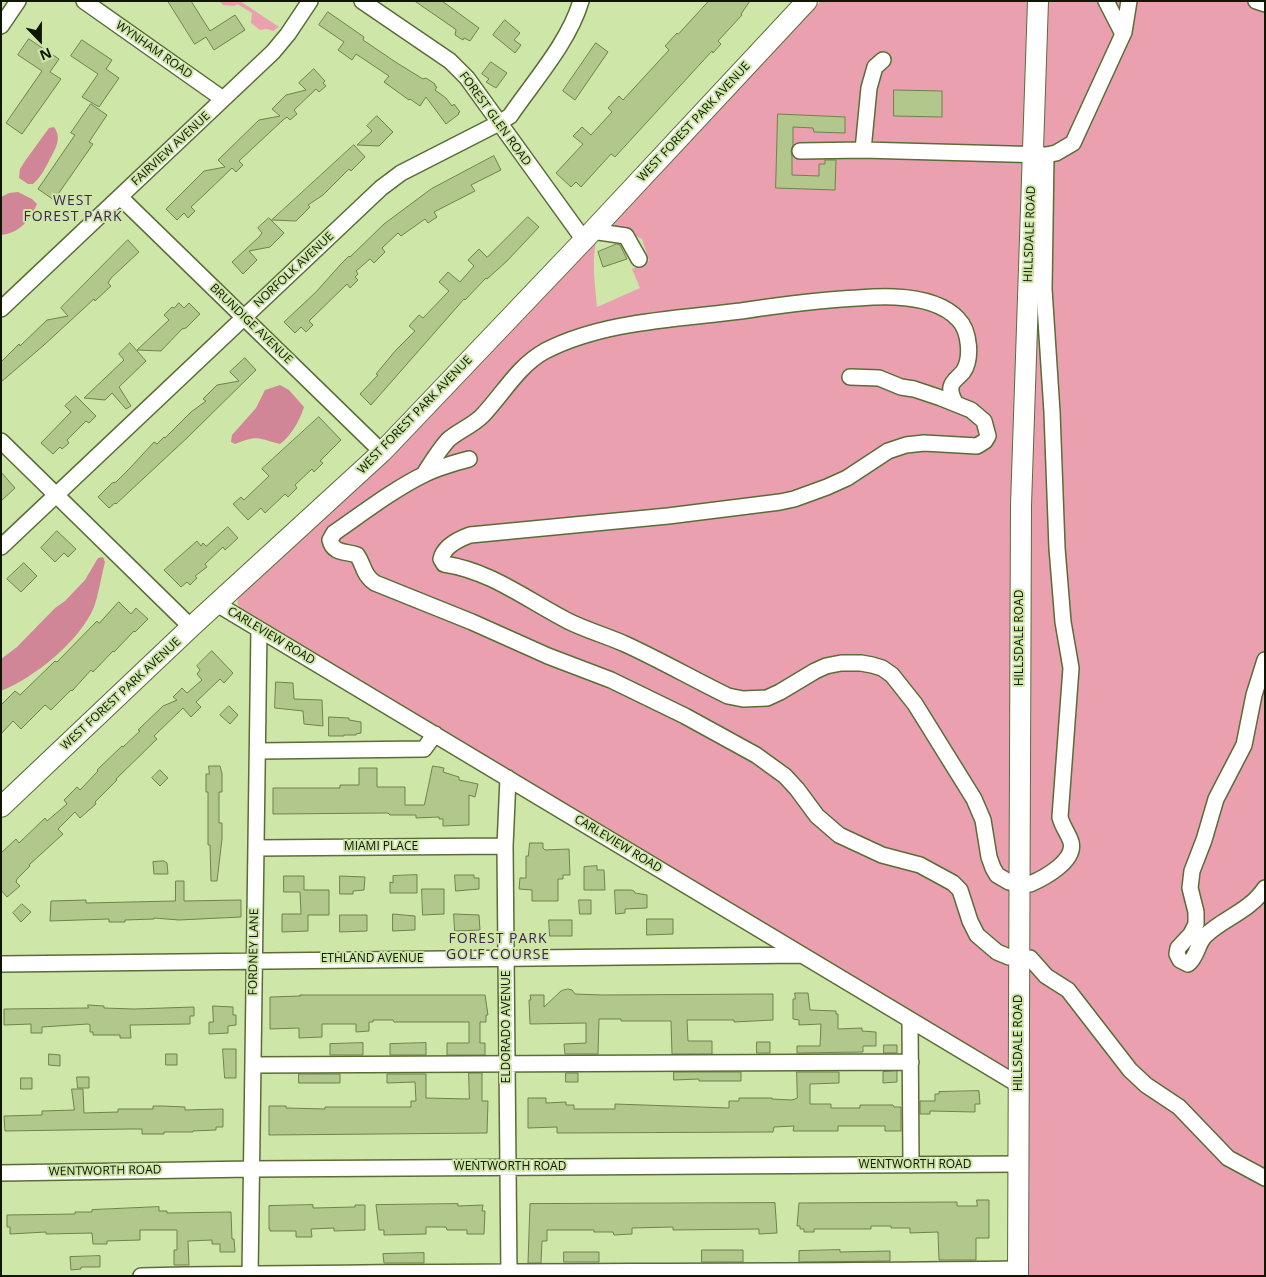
<!DOCTYPE html>
<style>
body{margin:0}
#map{position:relative;width:1266px;height:1277px;overflow:hidden;background:#cfe6a9;font-family:"Open Sans",sans-serif}
canvas{display:block}
.frame{position:absolute;inset:0;border:2px solid #0f1602;pointer-events:none}
.north{position:absolute;left:15px;top:15px;width:50px;height:50px;-webkit-text-stroke:4px #cfe6a9;paint-order:stroke;rotate:158deg;font-size:14px;font-weight:700;line-height:20px;text-align:center;color:#0f1602}
.north::after{content:'';display:block;margin:auto;width:18px;height:22px;background:#0f1602;clip-path:polygon(50% 0,100% 100%,50% 72%,0 100%)}
</style>
<div id="map">
<canvas width="1266" height="1277"></canvas>
<div class="frame"></div>
<div class="north">N</div>
</div>
<script>
const ctx = document.querySelector('canvas').getContext('2d');
ctx.lineJoin = 'round';
function paint(path, color) {
  ctx.fillStyle = color;
  ctx.fill(path, 'evenodd');
}
function strokePath(path, color, width, dash) {
  ctx.strokeStyle = color;
  ctx.lineWidth = width;
  ctx.lineCap = dash ? 'butt' : 'round';
  ctx.setLineDash(dash || []);
  ctx.stroke(path);
}
function drawText(font, color, halo, rows, align = 'center') {
  ctx.font = font + ' "Open Sans",sans-serif';
  ctx.lineWidth = 4;
  ctx.setLineDash([]);
  ctx.textBaseline = 'middle';
  ctx.strokeStyle = halo;
  ctx.fillStyle = color;
  for (const [text, x, y, turn = 0] of rows) {
    ctx.save();
    ctx.translate(x, y);
    ctx.rotate((+turn || 0) * Math.PI / 180);
    ctx.textAlign = isNaN(turn) ? turn : align;
    if (halo) ctx.strokeText(text, 0, 0);
    ctx.fillText(text, 0, 0);
    ctx.restore();
  }
}
paint(new Path2D(`
 M219 1H240L279 27 273 31 267 29 260 30 251 23 252 13 237 4 234 6 223 5Z
 M821 1H1265V1276H1028V1085L242 610C238 605 236 603 239 596L597 237C591 260 595 284 597 307L640 288 632 269 649 261 642 239 629 232 606 228Z`), '#eba0b0');
paint(new Path2D(`
 M54 127C63 139 54 151 49 161 44 170 41 177 33 184H28L19 178 20 169 25 161 49 128Z
 M18 192 32 199 37 204C30 220 20 233 1 235V197L9 193Z
 M280 385 289 390 304 407C300 420 291 436 280 444 256 438 259 435 235 444L231 442 232 435 256 408 265 390Z
 M103 557 105 562C101 577 99 593 94 607 80 641 34 678 1 691V659L17 647 55 608 65 601 85 580 98 558Z`), '#d08697');
const building = new Path2D(`
 M168 1H191L210 31 235 15 245 30 214 50 206 37 195 44Z
 M415 1H442L479 28 470 41 464 38 463 40 455 35 456 30Z
 M709 1H750L741 14 742 15 718 41 721 44 713 53 712 51 615 157 611 154 581 187 576 182 571 187 556 173 583 144 573 136 582 127 591 135 612 112 608 108 619 96 623 100 669 50 665 46 677 33 678 34Z
 M328 12 364 37 363 40 397 63 423 79 426 78 435 84V86L437 87 435 90 446 98 452 106 454 104 460 112 458 113 459 114 446 124 426 97 420 106 410 99 409 100 384 82 389 76 356 54 352 60 338 50 344 42 319 25Z
 M505 20 520 33 514 40 521 45 515 53 493 35Z
 M29 39 59 59 50 72 61 79 22 134 6 123 42 71 18 55Z
 M82 40 112 60 106 69 119 78 99 107 82 97 98 74 71 56Z
 M596 43 608 52 575 100 563 91Z
 M491 62 507 73 496 88 486 82 489 79 482 74Z
 M314 69 325 81 323 83 326 86 319 92 316 89 294 110 297 114 290 120 287 117 283 120 239 161 243 165 236 172 232 168 206 193 191 207 195 211 188 218 184 213 177 220 166 209 204 171 225 167 218 160 259 120 280 116 272 109 286 95 306 90 299 83Z
 M894 90 942 91V117L894 116Z
 M91 104 107 115 89 142 93 144 54 200 38 189 75 135 71 133Z
 M778 114 845 117V133L814 132 813 128 793 127V145L791 151 792 156V175L819 176V164H825V160H836L835 190 776 188Z
 M377 116 393 132 379 146 357 145 372 131 367 126Z
 M354 145 365 157 351 171 349 169 323 195 308 205 310 207 296 221 272 220Z
 M494 156 501 170 471 185 475 191 434 212 437 217 428 223 425 219 401 236 398 233 382 248 385 252 374 263 370 259 356 271 358 274 355 277 358 280 350 288 347 284 309 321 313 325 306 332 301 327 295 333 284 322 316 292 341 264 349 256 350 257 384 224 431 189Z
 M528 217 539 227 507 261 487 279 486 278 465 300 464 299 371 405 360 394 378 375 376 374 396 350 415 331 409 326 419 315 423 318 449 291 439 282 448 272 460 282 474 266 468 260 479 249 487 257Z
 M269 218 284 233 270 247 249 251 257 260 243 274 232 262 259 237 262 233 258 228Z
 M128 240 139 252 111 278 108 283 111 286 95 301 94 299 44 345 1 382V362L19 344 20 346 47 320 68 316 61 308Z
 M617 244 620 245 627 259 603 267 598 252Z
 M179 303 184 308 189 303 200 314 186 328 182 329 161 351 137 350 169 320 164 315 172 307 174 308Z
 M130 343 146 361 119 387 131 406 126 409 112 393 105 400 84 398 124 360 119 354Z
 M245 358 256 370 188 437 116 504 115 503 109 508 98 497 112 483 116 482 131 467 154 442 157 444 164 437 165 438 191 412 206 401 203 399 217 385 239 381 230 372Z
 M76 396 96 416 89 423 86 421 67 440 69 443 62 449 60 447 53 454 41 443 71 412 65 406Z
 M319 417 341 440 320 461 323 463 314 472 312 469 295 485 297 488 288 497 285 494 265 513 261 508 248 520 233 504 241 497 244 500 269 476 262 469Z
 M1 472 15 488 1 501Z
 M228 527 238 538 225 550 223 547 205 564 207 567 195 576 197 578 190 585 187 582 181 587 164 570 197 541 201 546 203 543 206 546Z
 M57 531 76 549 68 557 64 553 55 562 41 548Z
 M24 563 37 576 21 592 7 579Z
 M119 602 131 614 136 608 148 619 135 632 134 631 114 652 113 651 93 672 91 670 72 691 71 690 51 710 45 705 21 729 13 721 1 734V705L15 691 20 695 55 661 57 662 97 621 99 623Z
 M212 651 233 673 224 683 220 679 196 702 201 707 191 717 183 708 154 736 157 739 116 779 117 780 95 802 96 804 80 818 75 812 58 829 63 834 29 865 30 866 17 879 16 882 20 886 7 897 1 890V853L16 839 19 843 45 818 47 821 67 804 64 800 77 787 80 790 98 771 97 770 122 746 123 747 140 731 138 730 163 706 177 700 173 697 182 688 187 693 202 680 197 674 200 670 197 666Z
 M276 682 293 683 294 699 322 700 323 726 304 724 303 711 275 708Z
 M229 706 238 715 230 724 220 715Z
 M329 717 349 718V720L361 722V733L356 734V735H344V736H329Z
 M209 766H220L222 774V792H219V823H222V839L217 881H211L210 845H208V792H206V774H209Z
 M433 766 444 768 443 772 459 777V780L478 784 475 797 469 795V825L443 826V819H439V817L416 818V815H390L388 813 273 814V788H340V785H359V768H377V787H405V805H424Z
 M160 770 168 778 160 786 152 778Z
 M530 843H543V848L545 850 569 849 570 875H563V879H558V901H532V890L519 889 520 878H526V856H528Z
 M164 861 167 863 168 874H154L153 862Z
 M597 866V870H604L605 890H584V867Z
 M417 875V893H390V882L393 883V876Z
 M455 875H474V878H479V889L456 891Z
 M284 876H304V890H329V915H308V931L282 932V914H301L300 892H284Z
 M340 876 365 877 364 890 353 891V894H340Z
 M176 881H184V901L241 900V917L179 920 154 918V919L125 920V922H109V919L50 921 51 901 86 900V903L175 901Z
 M422 889H444V914L423 915Z
 M615 890H631L634 891 635 893 647 895V908L625 909V913L616 914Z
 M579 900H591V914H580Z
 M22 904 31 912 21 922 13 913Z
 M393 914 415 916V930L393 931Z
 M454 914 479 915 480 930 455 931Z
 M340 915H367V931L340 932Z
 M647 919H673V934L647 935Z
 M549 920H572V936H550Z
 M568 989 572 990 575 994 602 995 773 994V1020L734 1022V1020H687L688 1041H712V1054H672L671 1021H621V1019H599L598 1054H565L564 1044 586 1043V1023L530 1024 529 1000H531L530 995H544V1007L561 991Z
 M795 993H808L810 1010 836 1011V1014H838V1029L862 1028V1031L876 1032V1046H863V1052L797 1053V1046H820L821 1024 799 1025V1020L793 1019V999H795Z
 M300 995H485L488 1015H486V1022H480V1043H485V1055H447V1043H469V1022H394L393 1020H373V1022H369V1031L356 1032V1024H322V1037L299 1038V1028L270 1029V997L300 996Z
 M88 1005 104 1006V1008L134 1009 194 1007V1016H190V1024L130 1025 131 1038H120V1035H93V1032H90V1025L88 1024 42 1027V1033H31V1024L4 1025V1009L88 1008Z
 M213 1006 233 1007V1015H236V1025L228 1026V1033L209 1034V1022H213Z
 M757 1042H770V1053H757Z
 M363 1043V1055H330V1044Z
 M426 1043V1055H390V1044Z
 M884 1045H897V1053H884Z
 M223 1049H236V1078H225Z
 M49 1054 60 1055V1066L49 1065Z
 M166 1054H177V1065H166Z
 M897 1071V1082L883 1083V1072Z
 M674 1072H741V1081H699V1079L674 1080Z
 M797 1072H839V1083L810 1084V1104H831V1108H860V1105H893L894 1107H901V1131H885V1126H838V1131H793L794 1126 774 1127 773 1132 557 1133V1127L528 1128V1098H546V1103L566 1102V1105H574V1109H615V1104L729 1108V1101H739V1098H772V1099L792 1100 795 1099 797 1098Z
 M469 1073H482V1101H488L487 1133 269 1135V1106H286V1108L325 1109V1107H411V1101H416L415 1082 387 1083V1074H426V1098L469 1099Z
 M566 1073H578V1082H566Z
 M299 1074H340V1083H299Z
 M77 1077H89V1088H78Z
 M21 1078H32V1089H21Z
 M72 1089H83L84 1113 118 1112V1109H153V1106H163L185 1107V1110L223 1109V1127H216V1130L193 1131V1132H164V1134H142V1129H129L5 1131 4 1116 42 1115V1111L74 1110Z
 M979 1091 980 1104H975V1112L930 1111V1114H920V1101H935V1094H939V1092Z
 M977 1200H989V1238H976V1260H939L938 1232 910 1233V1228H891V1226H871V1229H814V1232H804V1229H800V1226H797L799 1203 957 1202V1206H977Z
 M775 1203 777 1233 759 1234V1229L673 1230V1227L632 1228V1234L614 1235 613 1232H594V1230H547V1241H542L541 1263H528L530 1204Z
 M458 1204V1206L483 1205 482 1211H485L484 1234H467V1230H447L446 1227H426V1234L384 1235V1230H379L376 1205Z
 M313 1205V1208L355 1207V1205H365V1230L334 1231V1228L311 1229 312 1237H296V1231H270V1229H269V1206Z
 M159 1207V1211H167V1213L231 1212 232 1239H234L235 1252H220V1244H212V1240L188 1241 189 1265H174V1250H177V1230H140V1240L107 1241V1244H93L92 1233 46 1234V1232L10 1234V1227H7V1215L75 1214V1212H92V1210Z
 M702 1250H743V1262H702Z
 M840 1250V1252L890 1251V1261L799 1262V1251Z
 M564 1252H599V1262H564Z
 M424 1253V1263H384L383 1254Z
 M100 1256V1267H81V1269L71 1270 70 1257Z`);
paint(building, '#b1c78b');
strokePath(building, '#6e834a', 1);
const minor = new Path2D(`
 M84 1 223 99
 M362 1 450 61 467 78 584 240
 M1106 1 1123 34
 M1256 1 1265 4
 M1 26 18 1
 M863 150 869 88 875 67 883 60
 M800 151 863 150 1046 155 1056 153 1073 143 1124 32 1129 1
 M120 197 382 452
 M592 231 626 236 639 259
 M1 309 273 52 288 34 310 1
 M850 377 879 378 901 387 914 389 941 398 971 410 984 421 988 436 985 441 977 446 924 443 906 445 888 451 847 478 827 487 794 499 780 502 668 516 470 535C459 539 444 546 441 559L444 564C491 571 527 600 568 621 586 630 607 636 625 644 660 660 693 679 728 696L743 699 767 698 780 692 815 671 826 666 841 663H861L872 665 882 668 892 675 915 704 974 799 983 820 989 857 993 868 997 875 1009 882
 M1 441 191 627
 M469 459C454 463 439 467 425 474 394 489 363 513 334 533L330 540C333 554 346 551 357 555 364 565 363 575 375 583L472 622 548 656 611 680 685 716 756 755 785 776 797 789 817 816 839 835 882 855 920 865 953 883 960 890 970 921 977 935 997 952 1009 957
 M424 474C431 463 439 450 448 440 458 431 472 426 482 416 503 394 518 366 545 351 603 321 677 319 741 311 780 305 818 300 857 298 870 297 883 296 895 297 916 298 943 303 958 319 970 331 972 359 963 372 959 377 952 381 951 387 950 393 953 399 956 404
 M1 547 381 188 401 173 499 123 510 116C534 81 569 42 581 1
 M217 604 1019 1085
 M1265 660 1254 695 1244 745 1216 799 1204 840 1192 871 1190 888 1196 912V924L1191 934 1178 948 1177 954 1180 960 1188 964C1198 956 1197 943 1206 935 1224 918 1250 911 1265 888
 M259 751 424 749 435 734
 M508 778 505 846 509 1276
 M256 848 505 846
 M1030 884C1044 878 1076 861 1071 842 1068 833 1062 826 1060 817L1071 668 1063 622 1057 548 1052 412 1044 289 1046 155
 M1030 958 1046 976 1068 990 1130 1070 1146 1085 1179 1107 1228 1158 1265 1178
 M1 964 802 955
 M910 1021 911 1165
 M253 1065 911 1062
 M1 1173 252 1169 1019 1164
 M141 1276C434 1270 726 1273 1018 1269
 M250 1276 259 629`);
const major = new Path2D(`
 M1 807 191 627 382 452 584 240 807 1
 M1018 1276 1021 505 1038 1`);
strokePath(minor, '#596d35', 18);
strokePath(major, '#596d35', 22);
strokePath(minor, '#fff', 15);
strokePath(major, '#fff', 20);
drawText('12px', '#0f1602', '#cfe6a9', [
 ["WYNHAM ROAD",154,50,35],
 ["FOREST GLEN ROAD",495,119,54],
 ["WEST FOREST PARK AVENUE",694,122,-47],
 ["FAIRVIEW AVENUE",171,149,-43],
 ["HILLSDALE ROAD",1030,234,-88],
 ["NORFOLK AVENUE",294,270,-43],
 ["BRUNDIGE AVENUE",251,324,44],
 ["WEST FOREST PARK AVENUE",415,415,-46],
 ["CARLEVIEW ROAD",271,636,31],
 ["HILLSDALE ROAD",1020,638,-90],
 ["WEST FOREST PARK AVENUE",121,694,-43],
 ["CARLEVIEW ROAD",618,844,31],
 ["MIAMI PLACE",381,847],
 ["FORDNEY LANE",254,952,-89],
 ["ETHLAND AVENUE",372,959],
 ["ELDORADO AVENUE",507,1027,-90],
 ["HILLSDALE ROAD",1019,1043,-90],
 ["WENTWORTH ROAD",915,1165],
 ["WENTWORTH ROAD",510,1167],
 ["WENTWORTH ROAD",105,1171,-1]
]);
ctx.letterSpacing = '1px';
drawText('14px', '#3e215a', '#cfe6a9', [
 ["WEST",73,201],
 ["FOREST PARK",73,217],
 ["FOREST PARK",498,939],
 ["GOLF COURSE",498,955]
]);
ctx.letterSpacing = '0px';
</script>
